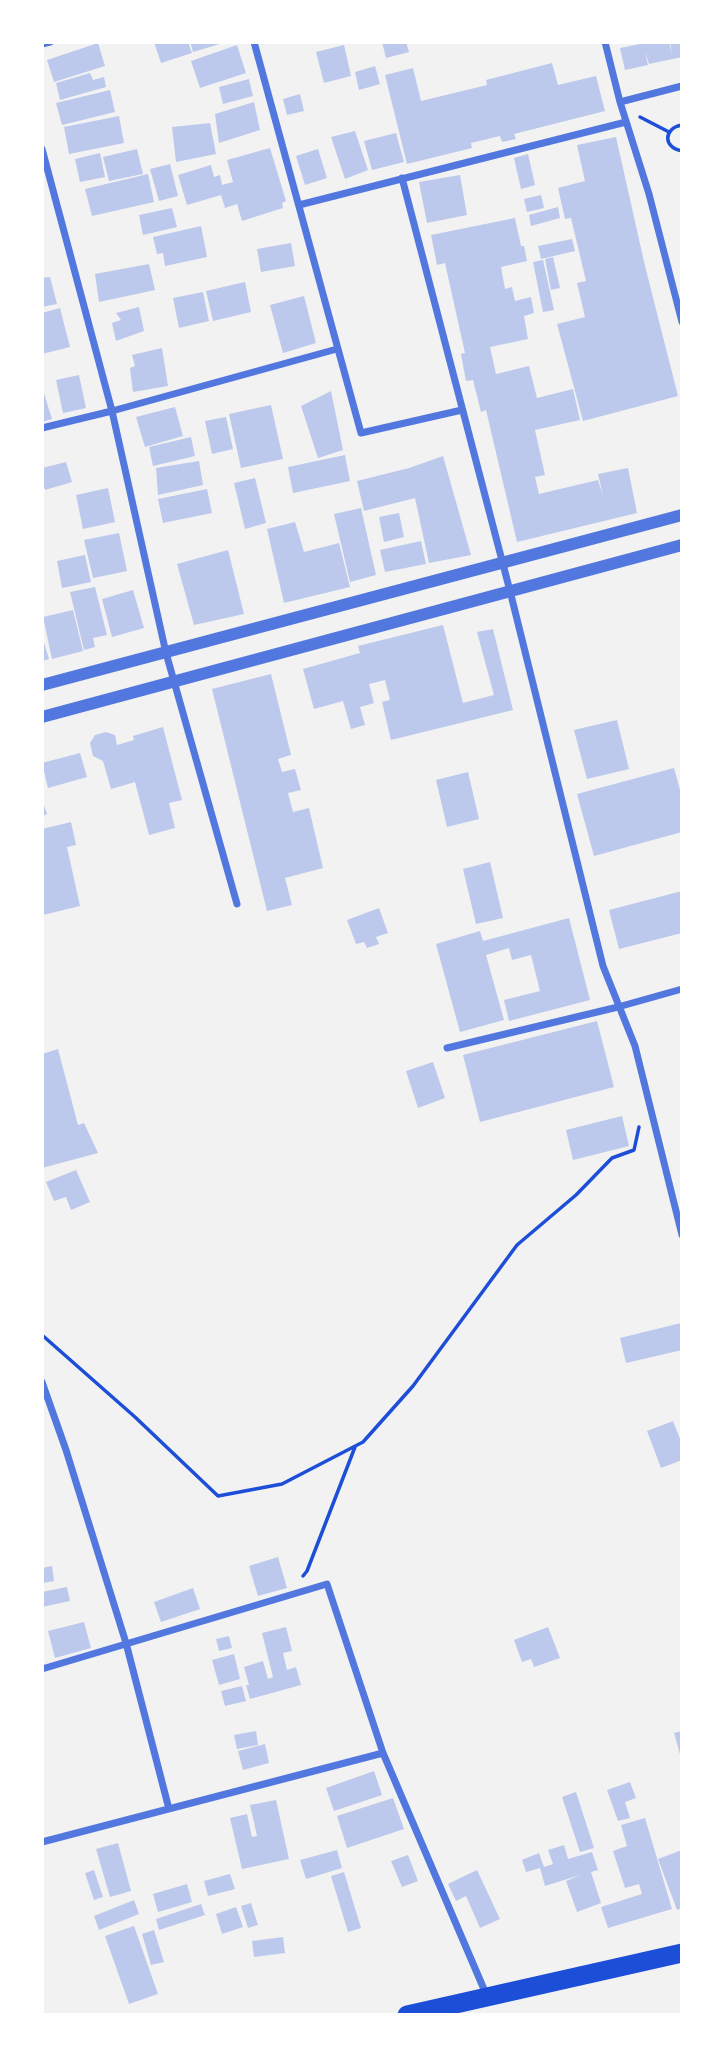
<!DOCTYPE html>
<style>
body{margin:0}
#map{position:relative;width:724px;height:2057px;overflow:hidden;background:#f2f2f2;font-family:Inter,sans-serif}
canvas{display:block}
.frame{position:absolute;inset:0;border:44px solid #fff;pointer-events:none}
</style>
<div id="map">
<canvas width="724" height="2057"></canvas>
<div class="frame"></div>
</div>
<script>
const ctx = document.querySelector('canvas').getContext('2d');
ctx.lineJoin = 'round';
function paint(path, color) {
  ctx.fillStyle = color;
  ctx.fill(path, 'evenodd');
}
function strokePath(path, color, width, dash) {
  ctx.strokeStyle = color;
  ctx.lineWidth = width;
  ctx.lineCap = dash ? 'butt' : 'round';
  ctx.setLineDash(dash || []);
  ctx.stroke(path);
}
paint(new Path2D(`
 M154 42H188L192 53 161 63Z
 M190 42H223V43L193 52Z
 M382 42H406L409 52 386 58Z
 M650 42H669L672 55 670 42H682V57L649 64 645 52 648 65 625 70 620 48Z
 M98 43 105 66 54 82 47 60Z
 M237 45 246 73 200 88 191 61Z
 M344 45 351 76 324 83 316 52Z
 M552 63 558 85 596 76 605 111 514 134 516 139 502 142 500 136 471 143 472 148 407 164 385 75 413 68 421 101 487 85 486 80Z
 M375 66 380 84 359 90 355 72Z
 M90 73 93 80 104 77 106 87 60 100 56 83Z
 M249 79 253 96 223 104 219 87Z
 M110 90 115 112 62 125 56 103Z
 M300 94 304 111 287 115 283 99Z
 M254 102 260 130 219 143 215 114Z
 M119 116 124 143 69 154 64 127Z
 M210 123 216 154 176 162 172 127Z
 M355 131 368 170 345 179 331 137Z
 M396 133 404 162 372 170 364 141Z
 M616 137 645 266 678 396 583 421 557 324 585 317 577 283 586 281 571 218 565 219 558 188 585 181 577 145Z
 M270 148 286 201 282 203 283 208 242 221 237 204 225 208 221 195 187 205 178 175 211 165 214 177 220 175 222 185 233 182 227 160Z
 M137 149 143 174 109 181 103 157Z
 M318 149 327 178 305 185 296 156Z
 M100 153 105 177 80 182 75 159Z
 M528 154 535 185 521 189 514 158Z
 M170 164 178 196 159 201 150 169Z
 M148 174 154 202 92 216 85 189Z
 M460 175 467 215 427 223 419 182Z
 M541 195 544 208 527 212 524 199Z
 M558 207 560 218 531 226 529 215Z
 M172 208 177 227 143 235 139 215Z
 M515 218 521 246H524L527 261 501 267 505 289 512 287 515 301 531 297 534 313 524 316 528 339 490 347 496 374 529 366 537 398 573 389 580 420 535 430 545 475 535 477 539 494 598 480 603 495 598 474 628 468 637 513 517 542 486 410 481 412 473 380 466 381 461 354 465 353 445 263 437 265 431 235Z
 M201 226 207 257 165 266 163 253 157 254 153 237Z
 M572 239 575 251 541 259 538 246Z
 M291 243 295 266 261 272 257 249Z
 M553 257 560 288 551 290 545 259Z
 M543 260 554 310 543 312 533 262Z
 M149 264 155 290 99 302 95 274Z
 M50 277 57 304 42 307V278Z
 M245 282 251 312 213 321 206 291Z
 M203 292 209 321 179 328 173 298Z
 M304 296 316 343 283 353 270 305Z
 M139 307 144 331 116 341 112 323 121 320 116 313Z
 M60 308 70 347 42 354V313Z
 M162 348 168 386 133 392 130 368 135 366 132 355Z
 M79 375 86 408 63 413 56 380Z
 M42 387 52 419 42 422Z
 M331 391 343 450 318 458 301 406Z
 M271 405 283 459 241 468 229 414Z
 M175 407 183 436 145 447 136 417Z
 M226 417 233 449 212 454 205 421Z
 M191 437 195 456 153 466 149 447Z
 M345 455 350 481 293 493 288 467Z
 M443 456 471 555 429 563 415 498 364 511 357 481 409 468Z
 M199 461 203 485 158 495 156 468Z
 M66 462 72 482 45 490 42 480V468Z
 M255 478 266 523 245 529 234 483Z
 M108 488 115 522 83 529 76 495Z
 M207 489 212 513 163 523 158 499Z
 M361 508 376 575 350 582 334 514Z
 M399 513 404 537 384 542 379 517Z
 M295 522 304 552 339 543 350 587 284 603 267 529Z
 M119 533 127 571 93 578 84 540Z
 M421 541 426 564 385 572 380 550Z
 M228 550 244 614 194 625 177 564Z
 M85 555 91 582 62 588 57 561Z
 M95 587 107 635 93 638 95 647 84 650 70 592Z
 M133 590 144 628 112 637 102 599Z
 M73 610 83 651 52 659 43 617Z
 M443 625 463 703 494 695 477 632 493 629 513 710 391 740 382 702 390 700 385 680 369 684 374 703 360 707 365 725 351 729 343 701 314 709 303 669 360 653 358 646Z
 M42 636 49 659 42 661Z
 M271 674 291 755 278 759 282 772 295 769 301 790 288 793 293 812 309 808 323 868 285 878 292 905 267 911 212 689Z
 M617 720 629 769 587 779 574 730Z
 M163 727 182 800 169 803 175 828 149 835 135 782 111 789 103 761 93 756 90 743 95 735 106 732 115 735 117 745 134 740 133 736Z
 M80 753 87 777 48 788 42 763Z
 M674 768 682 797V832L594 856 577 794Z
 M468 772 479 819 447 827 436 780Z
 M42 799 47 814 42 816Z
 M71 822 76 845 67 847 80 906 43 915 42 829Z
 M490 862 503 918 476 924 463 869Z
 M682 891V933L619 949 609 910Z
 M379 908 388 933 376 937 379 944 367 948 364 942 356 944 347 920Z
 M569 918 590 1000 509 1021 504 1000 540 991 531 955 512 960 509 948 486 955 504 1020 460 1032 436 944 480 931 483 941Z
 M597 1021 614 1087 480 1122 463 1055Z
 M58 1049 78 1125 84 1123 98 1153 42 1168V1054Z
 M433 1062 445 1098 418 1108 406 1071Z
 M622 1116 629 1146 573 1160 566 1130Z
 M76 1170 90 1202 71 1210 66 1197 54 1201 46 1182Z
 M681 1323 682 1350 626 1363 620 1338Z
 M673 1421 682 1444V1460L661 1468 647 1431Z
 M278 1557 287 1588 258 1596 249 1566Z
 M52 1566 54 1581 43 1583 42 1568Z
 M67 1587 70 1601 42 1607V1592Z
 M193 1588 200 1609 161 1622 154 1602Z
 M84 1622 91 1648 55 1658 48 1631Z
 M286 1627 292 1651 283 1653 287 1670 296 1667 301 1685 250 1699 246 1685H249L244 1667 263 1661 268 1679 273 1677 262 1633Z
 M548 1627 560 1658 534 1667 531 1659 522 1662 514 1640Z
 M229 1636 232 1648 219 1651 216 1639Z
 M234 1654 240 1679 219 1685 212 1660Z
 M242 1686 246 1701 225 1706 221 1691Z
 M256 1731 258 1745 237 1749 234 1735Z
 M682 1731V1758H681L674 1733Z
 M265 1744 269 1763 243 1770 238 1751Z
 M374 1771 382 1795 334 1811 326 1788Z
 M630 1782 636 1798 625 1802 630 1818 618 1821 607 1790Z
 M576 1792 594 1848 580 1852 562 1797Z
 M393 1798 404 1829 347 1848 337 1816Z
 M276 1800 289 1859 242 1869 230 1818 247 1814 252 1837 257 1836 250 1805Z
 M645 1818 672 1909 608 1928 601 1907 642 1894 639 1884 625 1888 613 1851 627 1846 621 1825Z
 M118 1843 131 1891 110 1897 96 1849Z
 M564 1845 568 1859 592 1852 598 1870 591 1872 601 1903 577 1912 566 1881 580 1875 545 1886 540 1868 526 1872 522 1860 539 1853 544 1867 553 1864 548 1850Z
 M337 1850 342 1868 306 1879 300 1860Z
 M682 1850V1908L677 1910 658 1859Z
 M408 1855 418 1881 402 1887 391 1861Z
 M94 1870 103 1897 94 1900 85 1873Z
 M477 1870 500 1919 480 1928 466 1896 456 1901 448 1884Z
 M344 1872 361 1928 348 1932 331 1876Z
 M230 1874 235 1889 208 1896 204 1881Z
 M187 1884 192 1902 158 1912 153 1894Z
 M134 1900 139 1914 99 1930 94 1916Z
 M251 1903 258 1925 248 1928 241 1906Z
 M201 1904 205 1915 159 1930 156 1919Z
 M236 1907 243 1927 222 1934 216 1914Z
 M134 1926 158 1994 129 2004 105 1936Z
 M154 1930 164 1962 151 1965 142 1934Z
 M283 1937 285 1953 254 1957 252 1941Z`), '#bdc9ec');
strokePath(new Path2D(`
 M640 117 669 132
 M682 125C663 128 663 148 682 151
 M42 1335 135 1417 218 1496 282 1484 363 1442 413 1386 517 1245 576 1195 612 1158 634 1150 639 1127
 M303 1576 307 1571 355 1447`), '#1d4ed8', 3.5);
strokePath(new Path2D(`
 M254 42 361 433 462 410
 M605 42 620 102 649 194 682 322
 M42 44 50 42
 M620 102 682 86
 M42 149 112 411 166 653 237 904
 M402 178 510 591 603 966 635 1046 682 1235
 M299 205 626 122
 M42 428 112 411 337 349
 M447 1048 618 1007 682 989
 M42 1382 66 1450 126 1643 169 1809
 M42 1669 327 1584 383 1753 486 1994
 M42 1842 383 1753`), '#5277de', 7);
strokePath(new Path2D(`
 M42 685 682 515
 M42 717 682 545`), '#5277de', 12);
strokePath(new Path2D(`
 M407 2015 682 1953`), '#1d4ed8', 19);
</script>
